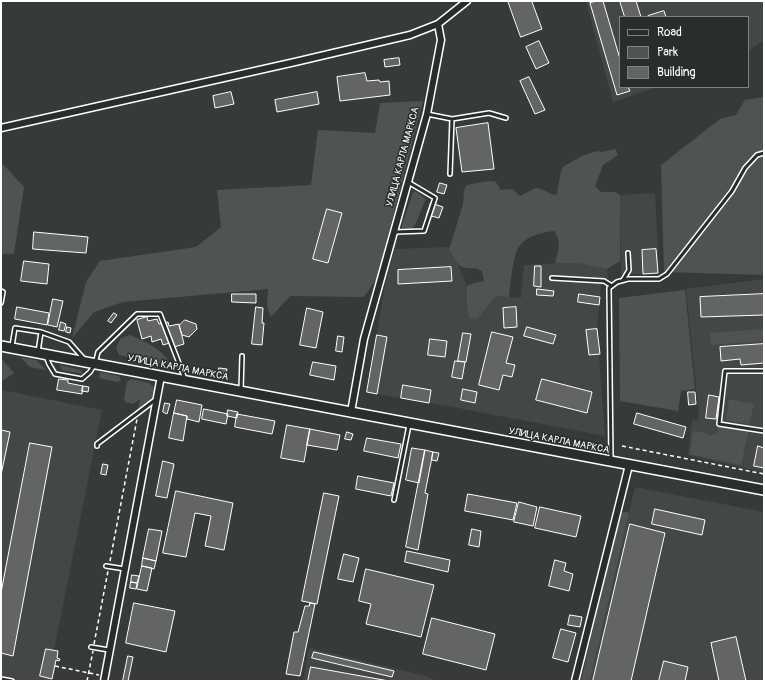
<!DOCTYPE html>
<meta charset="utf-8">
<style>
body{margin:0}
#map{position:relative;width:765px;height:682px;overflow:hidden;background:#373a3b;font-family:Pangolin,sans-serif}
canvas{display:block}
.frame{position:absolute;inset:0;border:2px solid #fff;pointer-events:none}
.legend{position:absolute;left:619px;top:16px;width:130px;height:72px;box-sizing:border-box;background:#2a2d2e;border:1px solid #7f8182;margin:0;padding:5px 7px;list-style:none;font-size:12px;color:#fff}
.legend li{display:flex;align-items:center;gap:8px;height:20px}
.legend b{width:20px;border:1px solid #7f8182}
</style>
<div id="map">
<canvas width="765" height="682"></canvas>
<div class="frame"></div>
<ul class="legend">
<li><b style="height:5px;background:#2a2d2e"></b>Road</li>
<li><b style="height:11px;background:#505354"></b>Park</li>
<li><b style="height:11px;background:#636465"></b>Building</li>
</ul>
</div>
<script>
const ctx = document.querySelector('canvas').getContext('2d');
ctx.lineJoin = 'round';
function paint(path, color) {
  ctx.fillStyle = color;
  ctx.fill(path, 'evenodd');
}
function strokePath(path, color, width, dash) {
  ctx.strokeStyle = color;
  ctx.lineWidth = width;
  ctx.lineCap = dash ? 'butt' : 'round';
  ctx.setLineDash(dash || []);
  ctx.stroke(path);
}
function drawText(font, color, halo, rows, align = 'center') {
  ctx.font = font + ' Pangolin,sans-serif';
  ctx.lineWidth = 3;
  ctx.setLineDash([]);
  ctx.textBaseline = 'middle';
  ctx.strokeStyle = halo;
  ctx.fillStyle = color;
  for (const [text, x, y, turn = 0] of rows) {
    ctx.save();
    ctx.translate(x, y);
    ctx.rotate((+turn || 0) * Math.PI / 180);
    ctx.textAlign = isNaN(turn) ? turn : align;
    if (halo) ctx.strokeText(text, 0, 0);
    ctx.fillText(text, 0, 0);
    ctx.restore();
  }
}
paint(new Path2D(`
 M586 1H764V40L748 51V17H620V87H657L613 102Z
 M655 193 659 274H621L620 195Z
 M450 247 449 250 458 265 467 286V305L496 296 521 298 524 265 579 262 607 269 608 278 601 284 597 329 605 436 458 408 367 392 386 280 395 249Z
 M764 279V472L688 455 692 419 698 420 699 415 686 289Z
 M1 390 102 410 54 650 58 651 57 658 60 659 59 661 56 660 52 679 49 678V681H1Z
 M635 487 764 512V681H590Z
 M309 648 426 676 435 681H303Z`), '#444748');
paint(new Path2D(`
 M764 97V275L664 272 661 165 720 119 736 115 745 100Z
 M423 101 377 278 364 297 290 296 271 317 267 307 268 289 123 302 94 312 72 338 86 282 100 261 196 247 221 227 217 190 311 185 318 130 375 133 380 103Z
 M615 149 618 155 603 165 595 186 601 192H615L620 195V261L607 269 579 263H555C558 252 562 242 554 231 543 232 530 235 522 243 512 251 511 284 509 297L496 296 477 319 469 317 467 305V286L474 283 484 281 482 271C474 267 475 269 467 268 457 268 454 257 449 250L463 204 464 190 467 185 482 182 491 181 496 182 501 190 512 189 520 196C542 185 532 186 554 195L557 194 561 171 564 166 584 155 597 151 601 152Z
 M1 162 24 187 14 254H1Z
 M415 191 426 199 425 201 415 225 412 228H402V225L413 192Z
 M685 290 695 389 681 391 678 411 620 401 619 298Z
 M764 329V341L711 345 710 333Z
 M130 335C144 341 162 349 170 363L169 365 119 355 116 347 121 338Z
 M20 357 36 360 46 370 30 367Z
 M1 358 14 373 1 382Z
 M60 365 81 370 83 374 62 370Z
 M100 372 119 376 121 380 117 382 99 378Z
 M131 379 149 383 156 389 155 398 141 409 138 408 140 399 133 404 125 402 124 399 127 382Z
 M729 399 754 404 749 424 726 420Z
 M718 427 746 431 748 433 741 465 690 454 693 431 703 432 711 436C716 434 718 432 718 427Z
 M626 512 629 513 590 681H581L620 513Z`), '#505354');
const building = new Path2D(`
 M508 1H534L532 2 542 29 521 37Z
 M598 1H603L620 59V87H628L630 91 617 95 590 3Z
 M620 1H636L641 17H625Z
 M664 11 666 17H648V16Z
 M539 41 549 63 536 69 526 47Z
 M399 58 400 65 385 67 384 60Z
 M365 73 367 81 379 80 380 82 389 81 390 95 340 101 337 77Z
 M529 77 545 110 535 114 520 81Z
 M231 92 234 104 215 108 213 96Z
 M317 92 319 104 277 112 275 100Z
 M488 123 494 169 462 172 456 128Z
 M440 183 447 185 444 194 437 192Z
 M431 203 443 207 439 218 427 215Z
 M327 209 342 213 328 263 313 259Z
 M34 232 88 237 86 253 33 249Z
 M656 249 658 273 643 274 642 250Z
 M24 261 49 264 47 284 21 281Z
 M535 266H541V287L534 286Z
 M451 267 452 281 398 284V270Z
 M537 289 554 291 553 296 537 295Z
 M232 294H256V303L232 302Z
 M579 294 600 297 599 305 578 302Z
 M764 294V315L701 317 700 297Z
 M53 299 63 301 57 327 48 325Z
 M17 307 49 313 47 325 15 319Z
 M256 307 263 308 262 323H264L262 345 252 344Z
 M516 307 517 327 504 328 503 308Z
 M307 308 323 312 316 348 300 345Z
 M114 313 117 315 111 323 108 321Z
 M147 317 148 321 157 319 159 324 168 322 169 326 179 324 184 344 174 347 173 342 163 345 161 339 152 342 151 336 142 339 137 320Z
 M185 320 196 324 197 329 189 337 182 335 179 326Z
 M61 322 66 324 64 331 59 330Z
 M67 327 71 328 70 333 66 332Z
 M527 327 556 335 553 344 524 336Z
 M597 329 600 354 589 355 586 330Z
 M492 332 513 337 506 363 515 365 512 377 503 375 499 390 479 385Z
 M463 333 471 334 466 362 458 361Z
 M377 335 387 337 377 394 367 392Z
 M338 336 344 337 342 352 336 351Z
 M430 339 447 341 445 357 428 355Z
 M764 344V363L741 365 740 359 721 361 720 347Z
 M455 361 465 362 462 379 452 377Z
 M313 362 336 366 334 380 310 375Z
 M219 368 227 369 226 374 219 373Z
 M59 379 68 380V383L83 386 82 394 57 390Z
 M542 379 592 392 587 413 536 400Z
 M403 385 431 390 429 403 401 398Z
 M83 386 89 387 88 392 82 391Z
 M463 389 477 392 475 403 461 400Z
 M688 392H695L696 404 689 405Z
 M709 395 719 397 716 419 706 418Z
 M177 400 202 405 199 422 187 419V416L174 413Z
 M165 403 170 404 167 414 163 412Z
 M204 409 228 414 226 424 202 419Z
 M228 410 238 412 237 418 227 416Z
 M174 413 187 416 183 441 169 438Z
 M637 413 686 427 683 438 634 424Z
 M237 414 275 421 272 434 235 427Z
 M287 425 310 429 304 462 281 458Z
 M310 429 340 435 337 450 307 445Z
 M1 430 10 432 1 475Z
 M347 432 353 434 351 440 345 439Z
 M367 438 401 444 398 458 364 451Z
 M30 443 52 447 13 656 1 653V593Z
 M758 446 764 448V468L754 466Z
 M412 448 425 450 419 483 406 480Z
 M425 450 433 452 425 493 428 494 418 550 406 547Z
 M433 452 439 453 437 461 432 460Z
 M163 461 174 464 167 498 156 496Z
 M103 464 108 465 106 475 101 474Z
 M358 476 394 483 391 496 356 489Z
 M176 491 233 503 224 550 205 546 211 516 195 513 186 557 163 553Z
 M324 493 339 496 317 604 302 601Z
 M468 494 517 503 513 520 465 511Z
 M519 502 537 507 533 526 514 522Z
 M540 507 581 516 576 537 535 528Z
 M655 509 705 520 702 535 652 524Z
 M630 524 665 533 631 681H593Z
 M149 529 162 531 156 561 143 558Z
 M472 529 481 531 479 547 469 545Z
 M407 551 450 560 448 572 405 562Z
 M344 554 359 558 353 582 338 579Z
 M143 558 156 561 154 569 142 566Z
 M555 560 566 563 564 571 573 574 569 591 549 586Z
 M142 566 152 568 147 591 137 589Z
 M366 569 434 585 421 637 366 624 371 604 359 601Z
 M132 575 139 576 137 583 131 582Z
 M131 582 137 583 136 589 130 588Z
 M134 603 175 611 166 652 126 643Z
 M310 603 315 604 300 676 286 674 294 632H298L305 606H309Z
 M570 615 582 617 580 627 568 625Z
 M432 618 495 634 486 670 423 654Z
 M561 629 576 633 568 662 553 658Z
 M736 637 746 681H719L711 643Z
 M46 649 58 651 57 658 60 659 59 661 56 660 52 679 40 676Z
 M314 652 394 671 392 677 312 658Z
 M128 656 133 657 128 681H123Z
 M664 661 688 667 685 681H659Z
 M311 667 389 681H308Z`);
paint(building, '#636465');
strokePath(building, '#fff', 1);
const service = new Path2D(`
 M427 114 452 119 489 113 506 118
 M450 174 452 119
 M395 232 424 231 435 198 408 182
 M552 278 604 281 612 286
 M623 280 629 270 628 253
 M1 291 3 292 1 303
 M41 332 69 342 84 359
 M12 346 15 328 41 332 38 352
 M46 356 49 364 55 374 82 379 90 372 95 364 98 352 137 314H160L185 379
 M764 371H725L719 424 764 431
 M241 390 242 356
 M97 446V444L155 400
 M611 460 609 288 617 282 628 279H659L667 274 732 191 745 168 757 155 764 153
 M394 500 409 425
 M106 566 125 569
 M91 647 109 650
 M1 679 12 681`);
const minor = new Path2D(`
 M1 128 295 62 410 35 438 24 467 1
 M351 412 364 339 427 114 441 40 438 24
 M104 681 161 376
 M575 681 629 465`);
const secondary = new Path2D(`
 M1 346 764 490`);
strokePath(service, '#fff', 6);
strokePath(minor, '#fff', 9);
strokePath(secondary, '#fff', 12);
strokePath(new Path2D(`
 M622 446 764 474
 M110 561 137 419
 M94 644 108 571
 M55 666 99 675
 M87 681 93 651`), '#fff', 1.5, [4, 3]);
strokePath(service, '#2a2d2e', 3);
strokePath(minor, '#2a2d2e', 6);
strokePath(secondary, '#2a2d2e', 9);
drawText('10px', '#fff', '#2a2d2e', [
 ["УЛИЦА КАРЛА МАРКСА",403,157,-75],
 ["УЛИЦА КАРЛА МАРКСА",178,368,11],
 ["УЛИЦА КАРЛА МАРКСА",559,441,11]
]);
</script>
